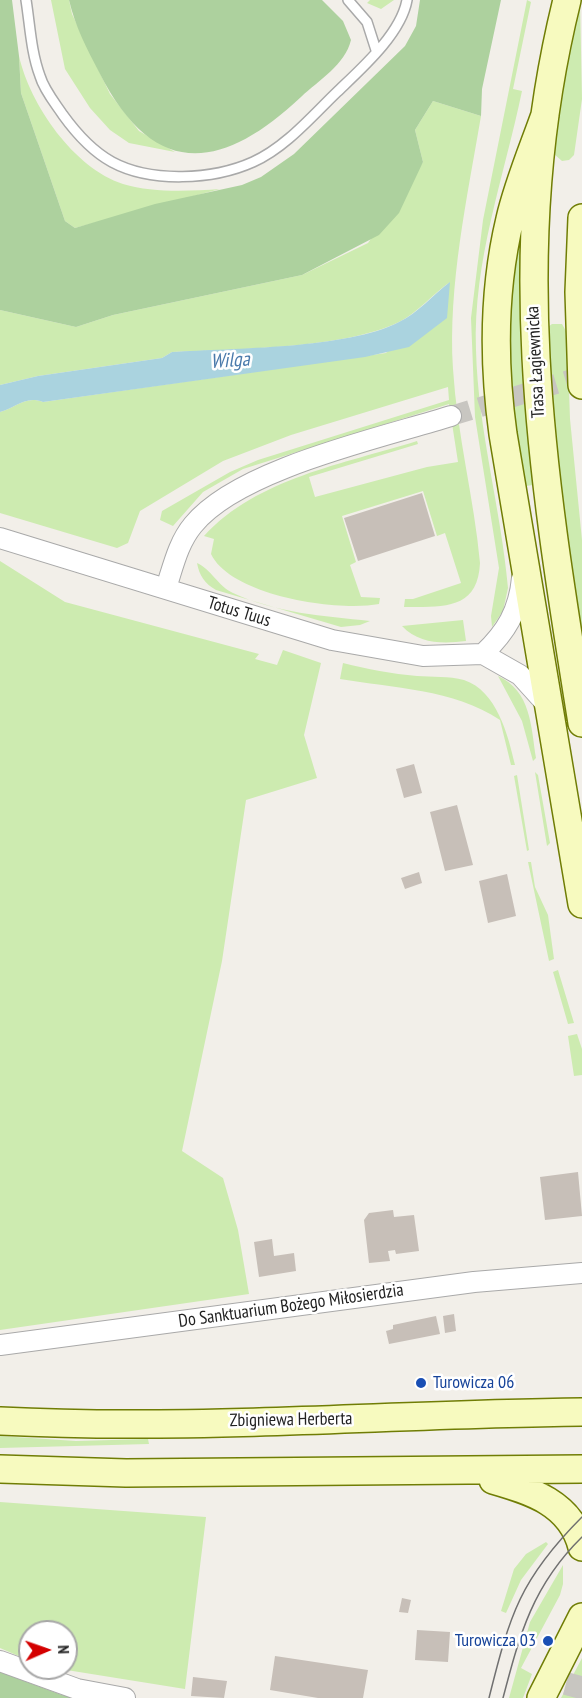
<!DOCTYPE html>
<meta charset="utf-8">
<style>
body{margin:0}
#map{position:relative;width:582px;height:1698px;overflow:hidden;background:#f2efe9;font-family:"PT Sans Narrow",sans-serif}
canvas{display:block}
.north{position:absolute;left:18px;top:1620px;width:60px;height:60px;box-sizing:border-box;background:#fff;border:2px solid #a7a7a7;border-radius:50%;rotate:88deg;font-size:16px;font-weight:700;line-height:24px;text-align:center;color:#222}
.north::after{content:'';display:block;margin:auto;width:21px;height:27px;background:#d40000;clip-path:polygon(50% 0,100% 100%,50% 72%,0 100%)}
</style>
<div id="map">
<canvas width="582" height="1698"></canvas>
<div class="north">N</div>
</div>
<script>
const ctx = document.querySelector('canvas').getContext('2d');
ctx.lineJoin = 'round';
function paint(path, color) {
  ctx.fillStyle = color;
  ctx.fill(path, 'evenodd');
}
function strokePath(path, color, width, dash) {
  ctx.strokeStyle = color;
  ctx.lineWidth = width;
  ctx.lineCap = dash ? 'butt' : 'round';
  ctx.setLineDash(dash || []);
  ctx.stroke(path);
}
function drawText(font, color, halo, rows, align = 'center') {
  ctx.font = font + ' "PT Sans Narrow",sans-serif';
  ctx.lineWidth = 5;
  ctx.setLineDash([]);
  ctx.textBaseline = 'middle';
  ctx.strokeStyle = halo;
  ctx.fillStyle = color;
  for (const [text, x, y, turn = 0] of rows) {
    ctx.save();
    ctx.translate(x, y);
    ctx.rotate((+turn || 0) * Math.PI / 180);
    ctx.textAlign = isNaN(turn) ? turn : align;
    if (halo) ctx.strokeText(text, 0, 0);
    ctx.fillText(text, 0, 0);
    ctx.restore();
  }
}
paint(new Path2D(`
 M51 0H69L72 14 110 94 139 131 175 152 129 143 110 130 90 108 65 69Z
 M370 0H394L381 9 367 3Z
 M527 0 531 2 513 89 522 91C504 178 473 260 476 350 478 431 501 508 508 588L503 611 492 627 491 616 499 568 475 417 471 318 483 220Z
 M580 0 582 99 574 155 569 160 562 161 554 154 562 92Z
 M19 56C30 105 74 168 123 184 153 193 189 191 220 189L75 228 65 221 21 93Z
 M433 101 481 116C467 199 448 285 453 369 457 435 474 498 480 563 478 610 443 607 404 607L405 599H413L461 583 445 533 437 536 423 491 342 516 356 562 350 565 361 597 380 598 379 604C338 612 231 596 211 554L214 539 204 536C257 478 344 464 417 441L418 444 309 477 315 497 427 467 458 462 449 404 243 469 203 492 173 526 160 520 162 511 230 472 258 460 449 400 448 387 291 435 223 461 140 511 128 543 117 548 0 513V412C16 408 25 395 43 402L386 353 450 282C433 294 417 313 399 322 343 349 235 349 172 352L162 358 38 376 0 385V310L76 327 113 315 302 275 368 243 423 162 415 130Z
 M520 233 521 360 533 485 519 487 505 392 509 258Z
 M552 324H562L567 333 570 419 582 540V632L552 426 548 327Z
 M0 561 65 602 259 654 255 659 277 665 283 650 321 663 304 735 317 778 246 800 222 961 182 1151 223 1178 238 1230 249 1294 0 1330Z
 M197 563C211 569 218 586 233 593 275 613 324 616 370 621L360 625 341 627 216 590C205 584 199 575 197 563Z
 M463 620 466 641C443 644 419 644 402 626Z
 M343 663C367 669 392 674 417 676 432 677 449 676 464 680 497 691 508 735 515 765H511L500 720C454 689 392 688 340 679Z
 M498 676C531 691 531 726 536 758L533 761 522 721Z
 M535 772 538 775 550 843 547 846Z
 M517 775 529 850 527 851 514 776Z
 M528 862H531L535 887 548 915 554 959 549 961Z
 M558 970 574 1023 568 1024 553 972Z
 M577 1034 582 1049V1075L574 1076 568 1036Z
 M0 1436 76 1441 148 1439 149 1444 0 1448Z
 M0 1502 206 1517 185 1689 54 1668H66V1632H30V1661L0 1648Z
 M546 1542 548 1544 521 1580 506 1613 501 1611 514 1569 526 1554Z
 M563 1565V1584L560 1595 521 1668 532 1674 523 1698H509L530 1622Z
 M582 1658V1698H561Z`), '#cdebb0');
paint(new Path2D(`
 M0 0H12L19 56 21 93 65 221 75 228 155 204 242 185 261 177 294 154 405 46 416 26 420 0H501L482 89 481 116 433 101 415 130 423 162 399 213 379 235 302 275 113 315 76 327 0 310Z
 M69 0H322L343 21 351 40C345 65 319 80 301 97 220 173 153 179 99 72 87 49 75 26 69 0Z
 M0 1672 62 1695 81 1698H0Z`), '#add19e');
paint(new Path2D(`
 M450 282 447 318 409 347 365 357 43 402C25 395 16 408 0 412V385L38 376 162 358 172 352C233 348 347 349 399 322 418 313 434 294 450 282Z`), '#aad3df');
paint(new Path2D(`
 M422 493 435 536 358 561 344 518Z
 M414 764 422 793 404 798 396 769Z
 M457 805 473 865 445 871 430 812Z
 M419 872 422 883 405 889 401 878Z
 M507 874 516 916 488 923 479 881Z
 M578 1172 582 1216 545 1220 540 1177Z
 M393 1210 394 1217 414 1215 419 1251 396 1254 395 1250 388 1251 390 1261 369 1263 364 1220 369 1213Z
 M272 1239 274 1256 294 1253 296 1271 259 1277 254 1242Z
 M454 1314 456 1331 445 1333 443 1316Z
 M436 1316 440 1334 389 1344 386 1331 393 1329V1325Z
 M402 1598 411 1600 408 1613 399 1612Z
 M417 1630 450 1632 448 1662 415 1660Z
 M275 1656 368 1670 363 1698H318L270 1690Z
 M193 1677 227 1681 224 1698 191 1696Z`), '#c7bfb8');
strokePath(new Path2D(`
 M451 416 582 376`), '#c8c6c1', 20, [20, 10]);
strokePath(new Path2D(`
 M576 1698 582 1676`), '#c8c6c1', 27, [27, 14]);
const lane = new Path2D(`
 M26 0C30 25 31 52 40 76 44 90 55 103 63 115 76 133 92 151 112 162 151 183 213 180 253 162 285 148 312 116 337 92 361 69 401 34 407 0
 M348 0 367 22 376 50`);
const street = new Path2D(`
 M0 538 332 640 423 656 483 654 520 675 548 706
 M166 588C173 567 178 543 193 525 238 469 381 438 451 416
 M483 654C506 632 519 611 522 578
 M0 1345 474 1282 582 1273
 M0 1661 77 1689 125 1698`);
const secondary = new Path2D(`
 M567 0C505 251 542 474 582 723
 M545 115C533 149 518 184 510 219 493 290 493 362 503 434L582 904
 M582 218 579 292 582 385
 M0 1421C194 1431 388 1414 582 1412
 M0 1469 126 1473 582 1469
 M493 1480C531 1491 571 1503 582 1547
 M541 1698 582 1617`);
strokePath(lane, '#a9a9a9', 12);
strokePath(street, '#a9a9a9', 22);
strokePath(secondary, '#707d05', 30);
strokePath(lane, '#fff', 9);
strokePath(street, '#fff', 20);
strokePath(secondary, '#f7fabf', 27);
strokePath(new Path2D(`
 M489 1698C510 1614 520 1579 582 1517
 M503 1698C520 1633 533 1585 582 1537`), '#707070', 1.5);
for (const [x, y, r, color] of [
 [421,1383,6,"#1a4fb4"],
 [548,1641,6,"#1a4fb4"]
]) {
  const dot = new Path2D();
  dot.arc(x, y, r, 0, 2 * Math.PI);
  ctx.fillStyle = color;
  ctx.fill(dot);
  strokePath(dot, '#fff', 2);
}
drawText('18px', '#222', '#fff', [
 ["Trasa Łagiewnicka",536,362,-93],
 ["Totus Tuus",239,612,17],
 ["Do Sanktuarium Bożego Miłosierdzia",291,1306,-8],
 ["Zbigniewa Herberta",291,1420,-1]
]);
drawText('18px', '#164399', '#fff', [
 ["Turowicza 06",433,1383],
 ["Turowicza 03",536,1641,"right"]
], 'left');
drawText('italic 20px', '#4a7aab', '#fff', [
 ["Wilga",230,361,-4]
]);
</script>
